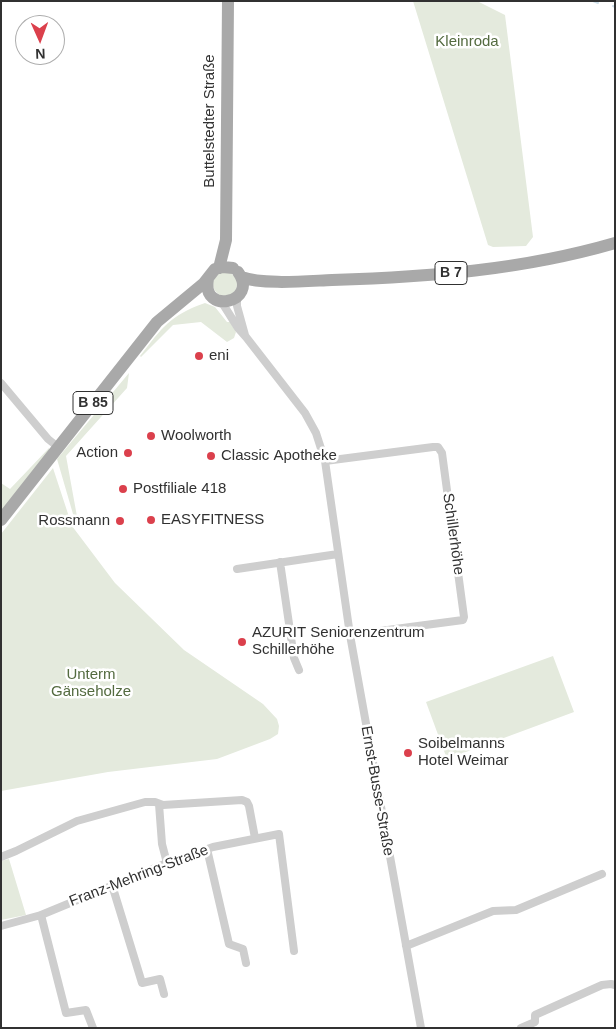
<!DOCTYPE html>
<meta charset="utf-8">
<style>
body{margin:0}
#map{position:relative;width:616px;height:1029px;overflow:hidden;background:#fff;font-family:Arial,sans-serif}
canvas{display:block}
.frame{position:absolute;inset:0;border:2px solid #313131;pointer-events:none}
.north{position:absolute;left:15px;top:15px;width:50px;height:50px;box-sizing:border-box;background:#fff;border:1px solid #adadad;border-radius:50%;rotate:178deg;font-size:14px;font-weight:700;line-height:20px;text-align:center;color:#313131}
.north::after{content:'';display:block;margin:auto;width:18px;height:22px;background:#db404c;clip-path:polygon(50% 0,100% 100%,50% 72%,0 100%)}
</style>
<div id="map">
<canvas width="616" height="1029"></canvas>
<div class="frame"></div>
<div class="north">N</div>
</div>
<script>
const ctx = document.querySelector('canvas').getContext('2d');
ctx.lineJoin = 'round';
function paint(path, color) {
  ctx.fillStyle = color;
  ctx.fill(path, 'evenodd');
}
function strokePath(path, color, width, dash) {
  ctx.strokeStyle = color;
  ctx.lineWidth = width;
  ctx.lineCap = dash ? 'butt' : 'round';
  ctx.setLineDash(dash || []);
  ctx.stroke(path);
}
function drawText(font, color, halo, rows, align = 'center') {
  ctx.font = font + ' Arial,sans-serif';
  ctx.lineWidth = 5;
  ctx.setLineDash([]);
  ctx.textBaseline = 'middle';
  ctx.strokeStyle = halo;
  ctx.fillStyle = color;
  for (const [text, x, y, turn = 0] of rows) {
    ctx.save();
    ctx.translate(x, y);
    ctx.rotate((+turn || 0) * Math.PI / 180);
    ctx.textAlign = isNaN(turn) ? turn : align;
    if (halo) ctx.strokeText(text, 0, 0);
    ctx.fillText(text, 0, 0);
    ctx.restore();
  }
}
paint(new Path2D(`
 M413 1H477L505 15 533 237 526 246 493 247 488 245Z
 M213 284a12 12 0 1 1 24 0a12 12 0 1 1-24 0Z
 M205 303 215 307 227 322H230L236 332 234 338 227 342 201 322 173 325 141 357 140 356C162 328 170 315 205 303Z
 M129 373 127 388 66 456 78 522 73 514 57 459Z
 M49 448 50 451 1 513V483L10 489Z
 M53 468 72 526 115 583 184 650 263 704 277 719 279 726 278 734 270 739 217 759 108 772 1 791V534Z
 M553 656 574 712 447 759 426 702Z
 M9 859 26 915 1 920V861Z`), '#e4eadd');
strokePath(new Path2D(`
 M593 1 598 3
 M613 6 615 7`), '#cee0eb', 2);
strokePath(new Path2D(`
 M237 297V306L245 335
 M221 301 238 328 246 337 305 413 316 433 325 461 350 635 421 1028
 M1 383 48 439 58 447
 M325 461 433 447H438L442 453 464 617 463 620 350 635
 M280 562 294 658 299 670
 M237 569 338 554
 M159 804 162 844 167 863
 M207 849 229 944 243 949 246 963
 M1 857 16 851 77 821 145 802H155L163 805 242 800 247 802 249 806 255 838
 M112 885 142 983 160 979 164 994
 M41 915 66 1013 86 1010 93 1028
 M1 926 41 915 167 863 213 847 279 834 294 951
 M406 946 493 911 516 910 602 874
 M521 1028 535 1022V1015L602 985 611 984 615 985`), '#cecece', 8);
strokePath(new Path2D(`
 M219 268 226 240 228 1
 M241 277C263 285 307 281 332 280 429 277 522 270 615 243
 M208 279C201 316 260 302 238 272
 M1 520 157 322 204 283 215 269 223 267 233 268`), '#a9a9a9', 12);
for (const [x, y, r, color] of [
 [199,356,5,"#db404c"],
 [151,436,5,"#db404c"],
 [128,453,5,"#db404c"],
 [211,456,5,"#db404c"],
 [123,489,5,"#db404c"],
 [151,520,5,"#db404c"],
 [120,521,5,"#db404c"],
 [242,642,5,"#db404c"],
 [408,753,5,"#db404c"]
]) {
  const dot = new Path2D();
  dot.arc(x, y, r, 0, 2 * Math.PI);
  ctx.fillStyle = color;
  ctx.fill(dot);
  strokePath(dot, '#fff', 2);
}
for (const [x, y, w] of [
 [451,273,32],
 [93,403,40]
]) {
  const box = new Path2D();
  box.roundRect(x - w / 2, y - 11.5, w, 23, 4);
  ctx.fillStyle = '#fff';
  ctx.fill(box);
  strokePath(box, '#313131', 1);
}
drawText('bold 14px', '#313131', null, [
 ["B 7",451,273],
 ["B 85",93,403]
]);
drawText('15px', '#546b40', '#fff', [
 ["Kleinroda",467,42],
 ["Unterm",91,675],
 ["Gänseholze",91,692]
]);
drawText('15px', '#313131', '#fff', [
 ["Buttelstedter Straße",210,121,-90],
 ["Schillerhöhe",453,534,82],
 ["Ernst-Busse-Straße",377,791,80],
 ["Franz-Mehring-Straße",139,876,-21]
]);
drawText('15px', '#313131', '#fff', [
 ["eni",209,356],
 ["Woolworth",161,436],
 ["Action",118,453,"right"],
 ["Classic Apotheke",221,456],
 ["Postfiliale 418",133,489],
 ["EASYFITNESS",161,520],
 ["Rossmann",110,521,"right"],
 ["AZURIT Seniorenzentrum",252,633],
 ["Schillerhöhe",252,650],
 ["Soibelmanns",418,744],
 ["Hotel Weimar",418,761]
], 'left');
</script>
